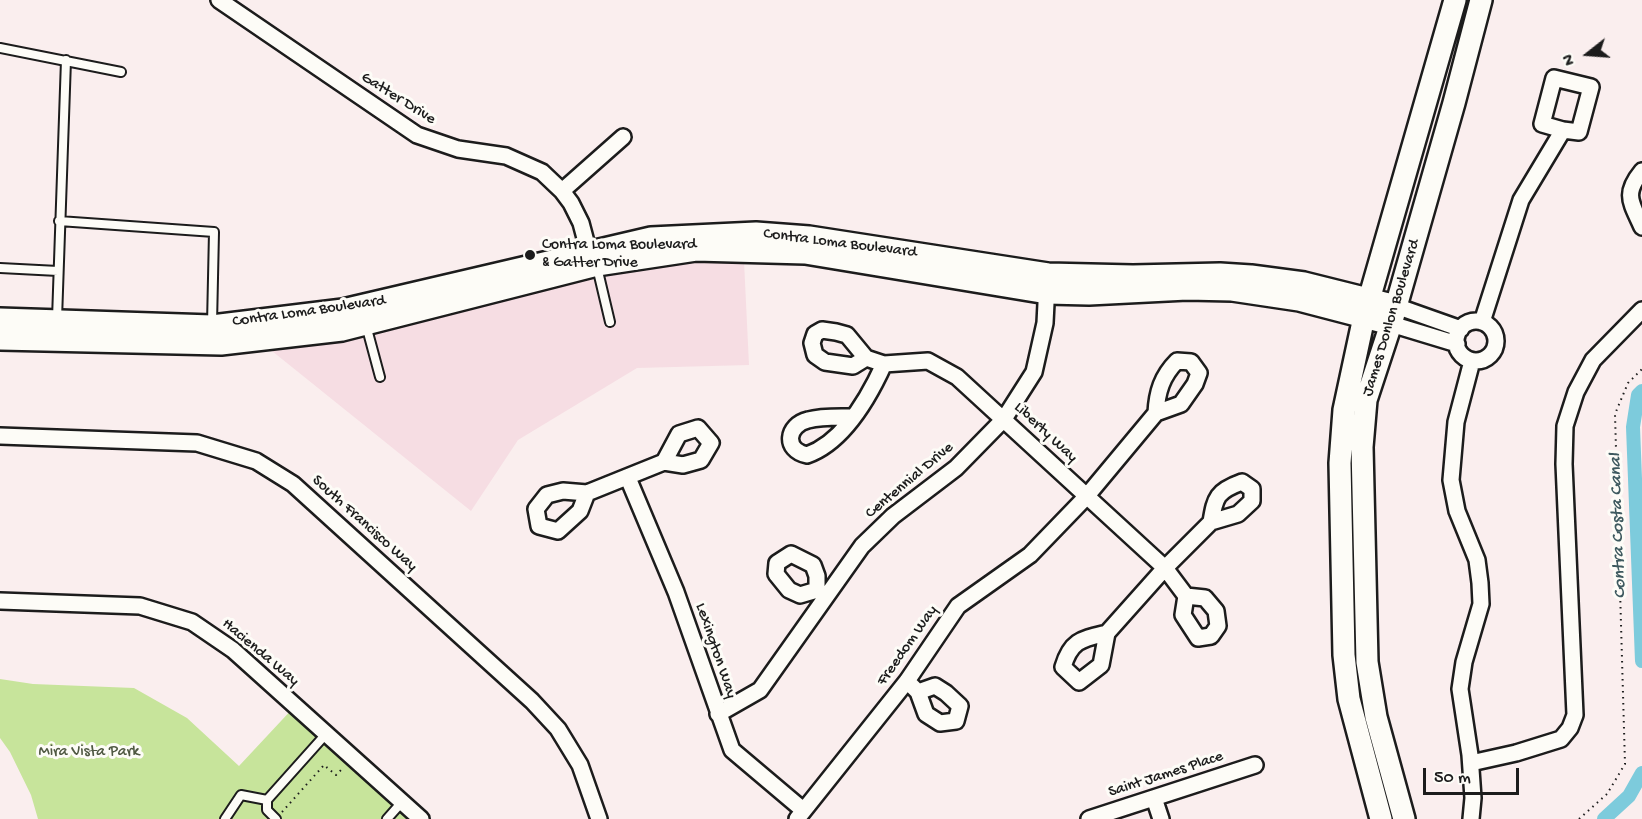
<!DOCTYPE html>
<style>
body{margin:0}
#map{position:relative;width:1642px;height:819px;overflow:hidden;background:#faeeee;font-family:"Gochi Hand",sans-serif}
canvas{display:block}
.north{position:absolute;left:1558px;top:24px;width:60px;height:60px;-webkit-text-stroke:4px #fdfcf7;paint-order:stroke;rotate:253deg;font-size:16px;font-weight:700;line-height:24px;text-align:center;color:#1c1c1c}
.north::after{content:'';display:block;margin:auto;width:21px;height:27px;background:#1c1c1c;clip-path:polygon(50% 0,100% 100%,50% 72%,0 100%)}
.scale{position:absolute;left:1423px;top:768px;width:96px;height:27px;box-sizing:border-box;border:3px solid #1c1c1c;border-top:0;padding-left:8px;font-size:18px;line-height:21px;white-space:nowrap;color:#1c1c1c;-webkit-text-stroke:4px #fdfcf7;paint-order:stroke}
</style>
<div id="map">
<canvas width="1642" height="819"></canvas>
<div class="north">N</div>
<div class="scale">50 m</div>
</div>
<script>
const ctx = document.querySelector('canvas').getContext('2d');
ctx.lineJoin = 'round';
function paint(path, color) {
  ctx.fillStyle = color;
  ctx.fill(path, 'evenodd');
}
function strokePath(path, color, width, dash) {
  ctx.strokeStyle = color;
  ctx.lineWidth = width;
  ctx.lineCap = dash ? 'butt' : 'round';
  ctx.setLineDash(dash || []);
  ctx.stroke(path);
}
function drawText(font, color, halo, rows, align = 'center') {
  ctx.font = font + ' "Gochi Hand",sans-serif';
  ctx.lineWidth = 6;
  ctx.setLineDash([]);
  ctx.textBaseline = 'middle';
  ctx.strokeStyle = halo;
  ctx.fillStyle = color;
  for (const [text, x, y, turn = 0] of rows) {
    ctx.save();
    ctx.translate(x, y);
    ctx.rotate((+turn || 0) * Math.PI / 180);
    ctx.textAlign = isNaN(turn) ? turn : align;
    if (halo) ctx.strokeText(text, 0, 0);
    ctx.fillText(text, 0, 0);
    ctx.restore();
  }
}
paint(new Path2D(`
 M744 261 749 365 637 368 518 440 471 511 272 351 661 263Z`), '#f6dde3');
paint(new Path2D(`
 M0 679 33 684 134 688 187 718 239 766 295 706 421 819H38L31 795 10 752 0 738Z`), '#c7e49b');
strokePath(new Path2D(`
 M1642 391 1638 395 1633 427 1642 661
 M1604 819 1629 796 1642 773`), '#7dcbdc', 14);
const service = new Path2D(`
 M0 48 121 72
 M59 221 214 232 212 324
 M597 267 610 322
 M0 268 58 271
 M57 319 66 60
 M366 325 380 377
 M267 800V810L276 819
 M225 819 241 795 267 800 326 734
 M387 819 402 802`);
const minor = new Path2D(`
 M219 0 417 135 458 149 506 156 542 172 562 191 571 203 581 223 589 253 594 261
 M1642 171C1623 194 1631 202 1642 227
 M562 191 623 137
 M1396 306 1461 329
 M1456 341a20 20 0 1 1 40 0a20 20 0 1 1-40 0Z
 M1482 322 1521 200 1563 130 1579 132 1591 87 1554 78 1542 124 1563 130
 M1391 324 1457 344
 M866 358 853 366 825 362 815 355 812 343 815 334 822 330 836 332 847 335 866 358 884 364 928 361 957 377 1165 568 1186 596 1183 615 1198 638 1211 636 1218 626 1216 611 1205 598 1186 596
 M853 417C839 417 822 416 808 420 787 425 783 450 807 455 844 442 869 397 884 364
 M0 436 197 443 256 461 293 484 532 701 558 729 580 765 599 819
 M628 478 676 592 732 750 803 810
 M587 493 580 511 558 531 539 526 536 509 547 495 563 491 587 493 664 462 683 465 701 460 711 443 698 428 679 434 664 462
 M791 554 813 565 817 576V590L800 595 789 590 776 574 777 563Z
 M0 601 140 606 192 622 233 650 421 819
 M1107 633C1082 639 1071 640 1063 667L1079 682 1101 665 1107 633 1165 568 1211 522 1238 514 1252 501V489L1242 482C1217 491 1215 497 1211 522
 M907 681 918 692 926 714 940 723 956 721 960 706 946 693 935 686 918 692
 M718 714 760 690 862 546 893 516 956 468 1004 419 1034 372 1045 323 1047 283
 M1471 763 1516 753 1561 739 1570 728 1575 715 1564 464 1565 426 1576 392 1593 360 1642 310
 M1154 798 1161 819
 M797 819 907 681 958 606 1030 555 1086 497 1156 413 1181 404 1195 384 1199 373 1191 362 1177 361C1162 376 1157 392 1156 413
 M1089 819 1255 765
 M1471 819 1473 798 1470 755 1460 689 1464 662 1481 604 1480 583 1477 560 1457 511 1451 480 1456 422 1472 361`);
const secondary = new Path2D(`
 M0 319 212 326 343 310 651 238 756 233 809 237 1048 274 1133 276 1220 274 1251 276 1304 283 1396 306
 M0 339 221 344 342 330 597 265 696 250 805 253 1047 293 1089 294 1187 289 1232 290 1299 300 1391 324
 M1381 819 1349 699 1344 655 1340 463 1344 410 1364 317 1455 0
 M1404 819 1376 717 1367 662 1362 447 1366 400 1391 324 1454 103 1481 0`);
strokePath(service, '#1c1c1c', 12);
strokePath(minor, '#1c1c1c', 20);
strokePath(secondary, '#1c1c1c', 26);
strokePath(new Path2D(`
 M282 812 324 765 336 775 344 767
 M1579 819 1607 794 1625 764 1615 414 1628 383 1642 369`), '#1c1c1c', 2, [1.5, 4.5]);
strokePath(service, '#fdfcf7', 8);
strokePath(minor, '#fdfcf7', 15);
strokePath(secondary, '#fdfcf7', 21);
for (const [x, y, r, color] of [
 [530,255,6,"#1c1c1c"]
]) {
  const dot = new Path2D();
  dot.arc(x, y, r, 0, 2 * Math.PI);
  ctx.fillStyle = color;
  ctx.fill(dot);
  strokePath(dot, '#fdfcf7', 2);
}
drawText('16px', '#1c1c1c', '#fdfcf7', [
 ["Gatter Drive",398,99,32],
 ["Contra Loma Boulevard",840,244,7],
 ["Contra Loma Boulevard",309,312,-8],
 ["James Donlon Boulevard",1392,318,-73],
 ["Liberty Way",1045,433,43],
 ["Centennial Drive",910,481,-40],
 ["South Francisco Way",364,524,42],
 ["Freedom Way",908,646,-55],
 ["Lexington Way",715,651,71],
 ["Hacienda Way",260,653,40],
 ["Saint James Place",1166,775,-18]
]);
drawText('16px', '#1c1c1c', '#fdfcf7', [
 ["Contra Loma Boulevard",542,246],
 ["& Gatter Drive",542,264]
], 'left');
drawText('16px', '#4f5842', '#fdfcf7', [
 ["Mira Vista Park",89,753]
]);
drawText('italic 18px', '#3e595f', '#fdfcf7', [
 ["Contra Costa Canal",1619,526,-92]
]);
</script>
